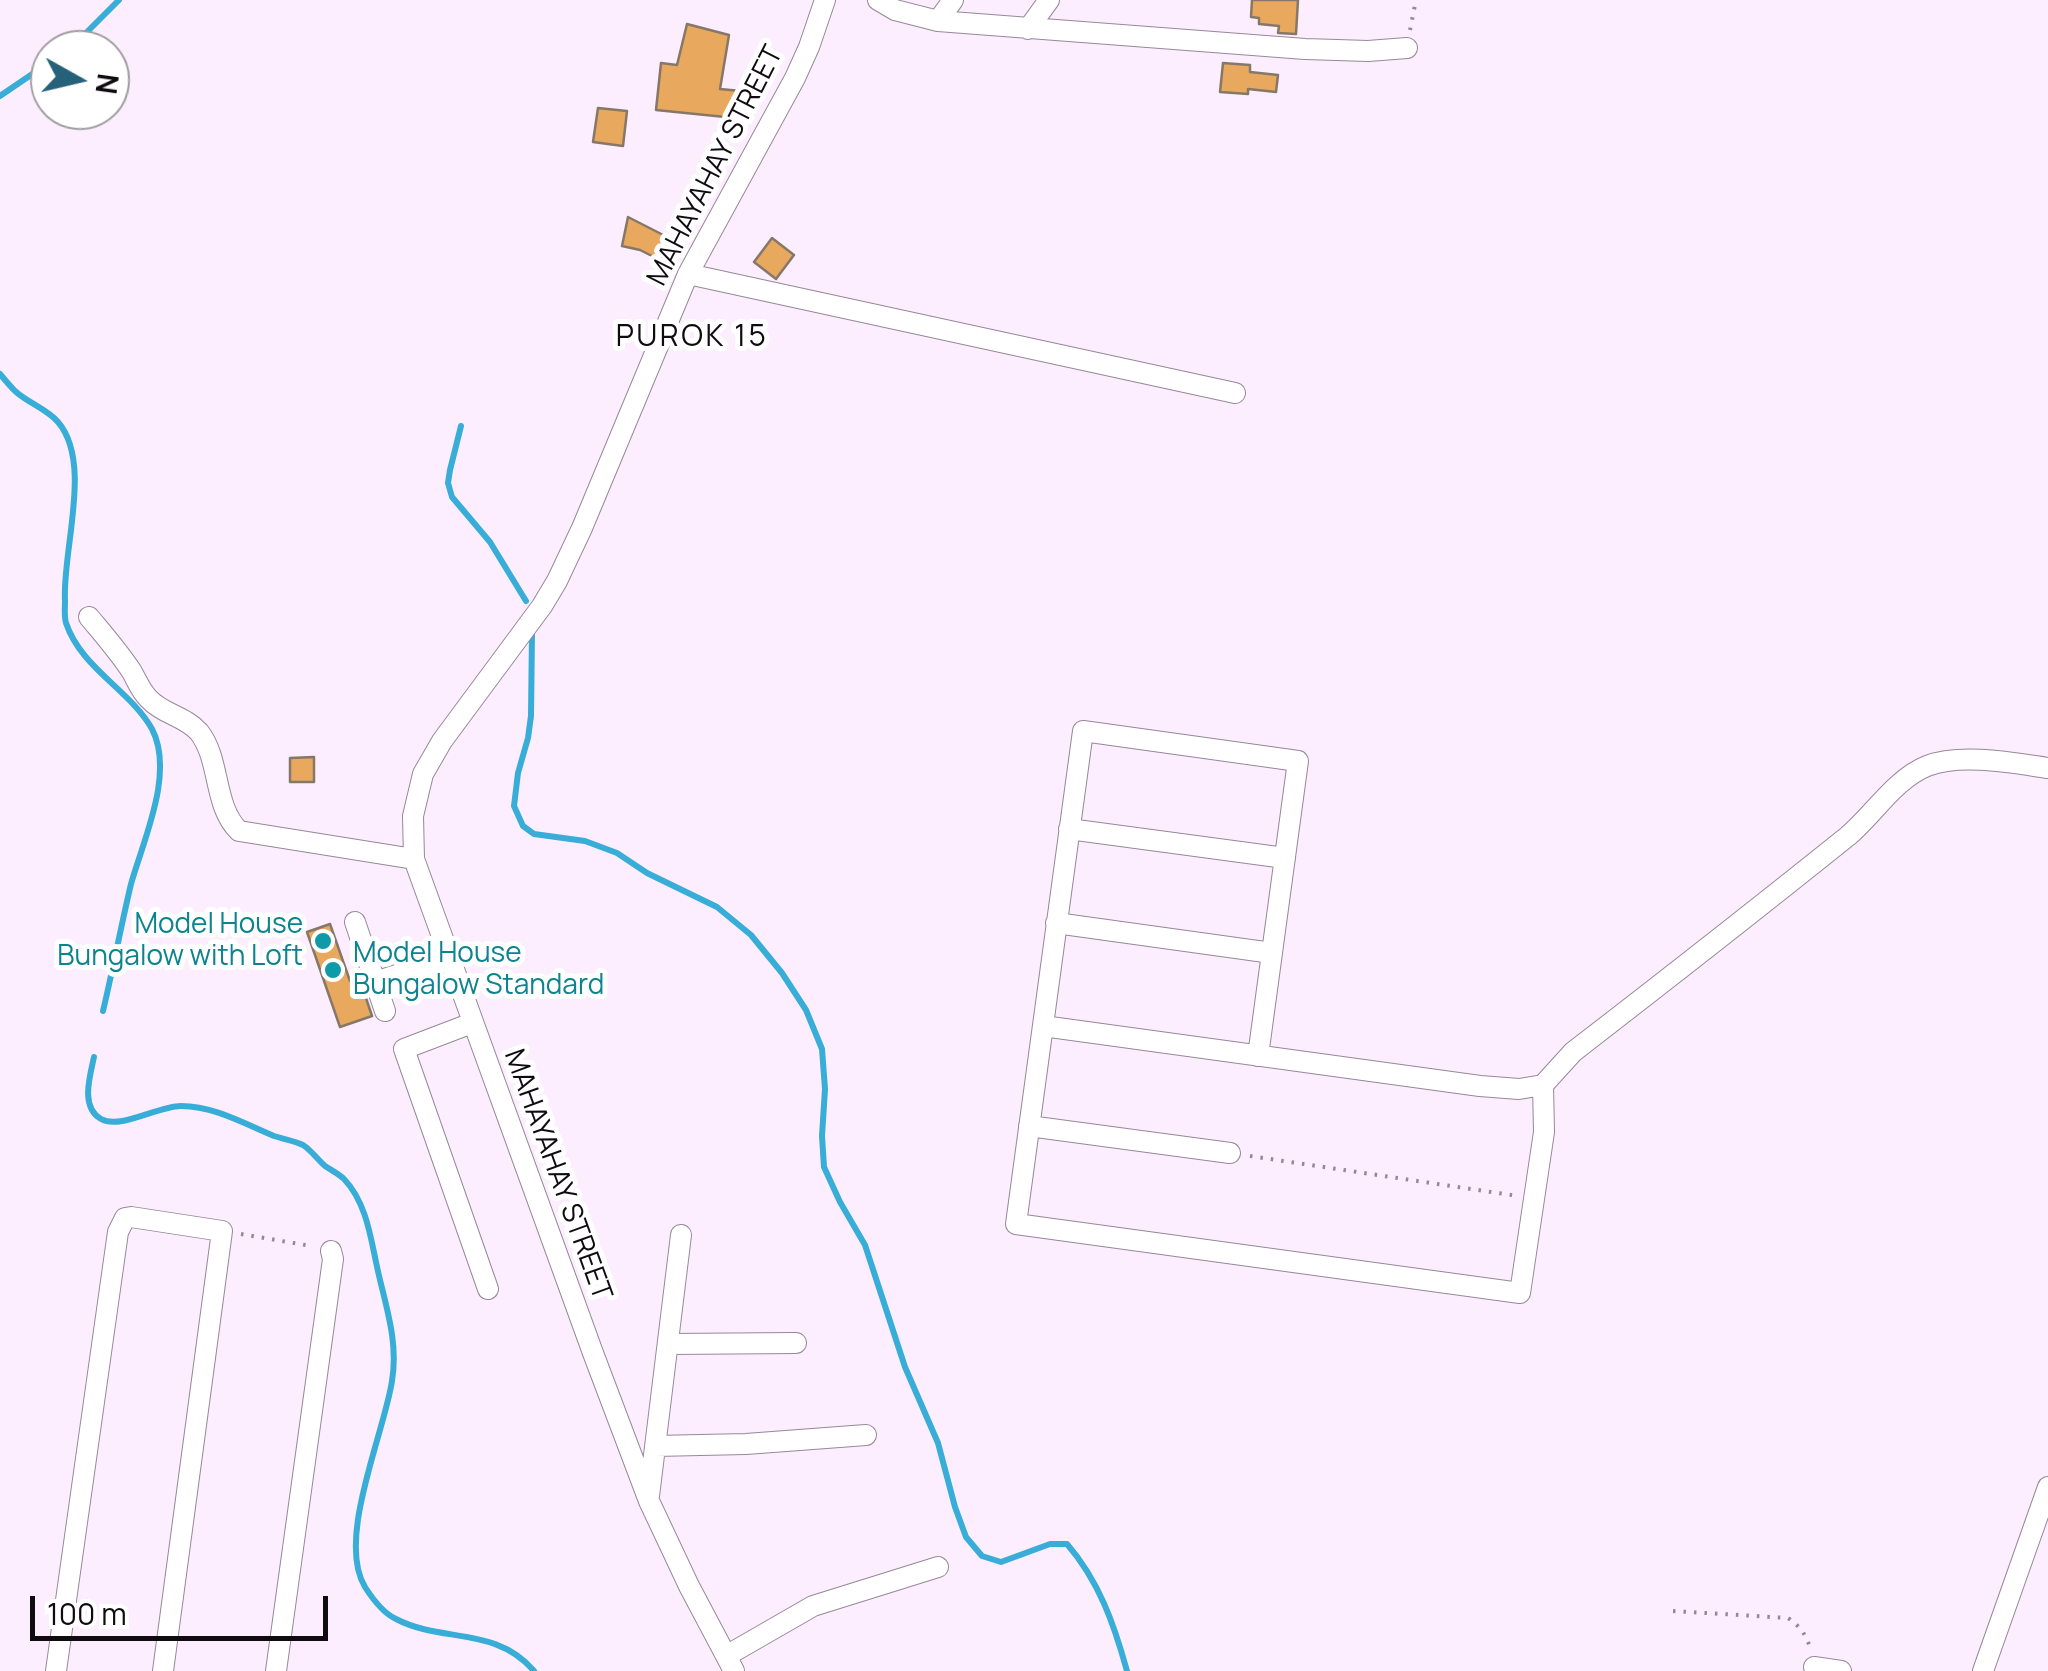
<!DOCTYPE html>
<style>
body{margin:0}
#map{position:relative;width:2048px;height:1671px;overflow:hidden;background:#fdeeff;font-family:Manrope,sans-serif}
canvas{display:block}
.north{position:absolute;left:30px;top:30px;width:100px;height:100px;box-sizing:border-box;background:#fff;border:2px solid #9f9da0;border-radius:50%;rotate:98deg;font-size:28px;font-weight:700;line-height:40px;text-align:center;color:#100b11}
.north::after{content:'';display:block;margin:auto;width:35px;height:45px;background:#266079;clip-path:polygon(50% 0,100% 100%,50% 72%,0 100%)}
.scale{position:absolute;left:30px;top:1596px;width:298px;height:45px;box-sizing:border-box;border:5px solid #100b11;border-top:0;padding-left:12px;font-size:30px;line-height:35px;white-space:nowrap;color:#100b11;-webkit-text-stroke:8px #fff;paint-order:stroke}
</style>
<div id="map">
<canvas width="2048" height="1671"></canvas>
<div class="north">N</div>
<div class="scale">100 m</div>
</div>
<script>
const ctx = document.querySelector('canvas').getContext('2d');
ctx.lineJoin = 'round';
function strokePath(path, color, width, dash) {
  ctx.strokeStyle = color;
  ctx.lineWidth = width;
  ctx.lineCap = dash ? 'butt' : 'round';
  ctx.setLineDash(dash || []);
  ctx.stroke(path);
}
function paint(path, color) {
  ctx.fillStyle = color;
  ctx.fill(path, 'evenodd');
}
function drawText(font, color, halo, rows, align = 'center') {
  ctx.font = font + ' Manrope,sans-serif';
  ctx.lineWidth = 10;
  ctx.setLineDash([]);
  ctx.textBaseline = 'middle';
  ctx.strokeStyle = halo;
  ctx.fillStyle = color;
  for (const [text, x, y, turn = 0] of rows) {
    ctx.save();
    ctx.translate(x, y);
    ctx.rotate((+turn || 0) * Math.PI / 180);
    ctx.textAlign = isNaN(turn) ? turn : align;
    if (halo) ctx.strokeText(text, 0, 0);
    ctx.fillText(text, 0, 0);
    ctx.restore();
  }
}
strokePath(new Path2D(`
 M69 50 119 0
 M0 96 50 62
 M0 374C5 380 10 386 15 391 28 403 47 409 58 422 93 463 62 550 65 601 65 608 64 616 66 623 81 668 130 690 152 729 175 773 143 841 131 884 121 926 113 969 103 1011
 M461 426 450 470 448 483 452 497 490 542 526 601
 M532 632 531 716 528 738 518 773 514 806 523 826 534 834 585 841 617 853 647 873 717 907 751 935 782 973 806 1010 822 1049 825 1089 822 1136 824 1167 840 1202 865 1245 905 1367 938 1443 955 1507 966 1537 982 1556 1001 1562 1050 1544H1067C1099 1581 1114 1624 1127 1671
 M94 1057C90 1076 80 1107 101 1119 120 1130 158 1106 181 1106 214 1106 245 1124 274 1136 283 1139 295 1141 303 1145 311 1150 318 1160 325 1166 331 1170 339 1174 344 1179 365 1201 370 1233 376 1262 384 1302 399 1339 392 1381 384 1434 336 1539 365 1587 372 1598 383 1613 396 1619 442 1643 496 1626 534 1671`), '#37add7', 6);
const building = new Path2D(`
 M1252 0H1298L1296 34 1278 33 1279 26 1259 24V18L1251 17Z
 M687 24 729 35 720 89 752 92 735 118 656 110 661 63 677 65Z
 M1223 63 1250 65V72L1278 75 1276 92 1248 89V94L1220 92Z
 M598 108 627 111 623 146 593 142Z
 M628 217 675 241 664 262 640 250 622 246Z
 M772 238 794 255 776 279 754 262Z
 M314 757V782H290V758Z
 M330 924 350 981 359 977 372 1016 340 1027 307 932Z`);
paint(building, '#e8a85d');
strokePath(building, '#867869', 2.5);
const minor = new Path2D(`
 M878 0 895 10 938 21 1305 49 1368 51 1407 48
 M938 21 953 0
 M1028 29 1049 0
 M688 274 1235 393
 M89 617C104 635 119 652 132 672 137 681 141 691 148 698 162 714 185 716 199 732 221 760 213 806 239 831L414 859
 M1069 829 1285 858
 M355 922 385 1011
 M1056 923 1272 953
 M375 982 449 958
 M472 1023 404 1049 488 1289
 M1043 1026 1480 1086 1519 1089 1543 1085 1573 1052C1665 981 1757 909 1848 836 1874 814 1895 779 1927 766 1961 753 2013 763 2048 768
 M1258 1056 1298 761 1083 731 1016 1224 1520 1293 1544 1132 1543 1085
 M1029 1126 1230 1153
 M668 1344 796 1343
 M655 1446 746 1444 866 1435
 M649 1496 681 1235
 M726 1656 813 1606 938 1567
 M1814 1667 1841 1671
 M56 1671 118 1232 125 1218 131 1217 222 1231 163 1671
 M276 1671 333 1259 331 1251
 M734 1671 689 1586 649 1501 593 1353 414 859 413 816 423 774 442 741 542 606 557 581 582 528 688 274 795 78 809 47 825 0
 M1983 1671 2048 1487`);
strokePath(minor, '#968898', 22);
strokePath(new Path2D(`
 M1410 30 1416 0
 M1250 1156 1518 1196
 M241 1234 311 1246
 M1673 1611 1788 1618C1801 1627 1806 1635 1811 1650`), '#938995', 4, [2.5, 8]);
strokePath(minor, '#fff', 20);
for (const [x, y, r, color] of [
 [323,941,10,"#0f9aa8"],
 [333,970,10,"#0f9aa8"]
]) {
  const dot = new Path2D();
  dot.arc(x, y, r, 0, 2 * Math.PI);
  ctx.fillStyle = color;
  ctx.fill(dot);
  strokePath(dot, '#fff', 4);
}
drawText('28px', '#100b11', '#fff', [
 ["MAHAYAHAY STREET",716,166,-63],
 ["MAHAYAHAY STREET",557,1175,70]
]);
drawText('28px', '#0d838f', '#fff', [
 ["Model House",303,925],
 ["Bungalow with Loft",303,957],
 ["Model House",353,954,"left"],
 ["Bungalow Standard",353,986,"left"]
], 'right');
ctx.letterSpacing = '2.5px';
drawText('30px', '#100b11', '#fff', [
 ["PUROK 15",692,338]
]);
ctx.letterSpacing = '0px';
</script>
